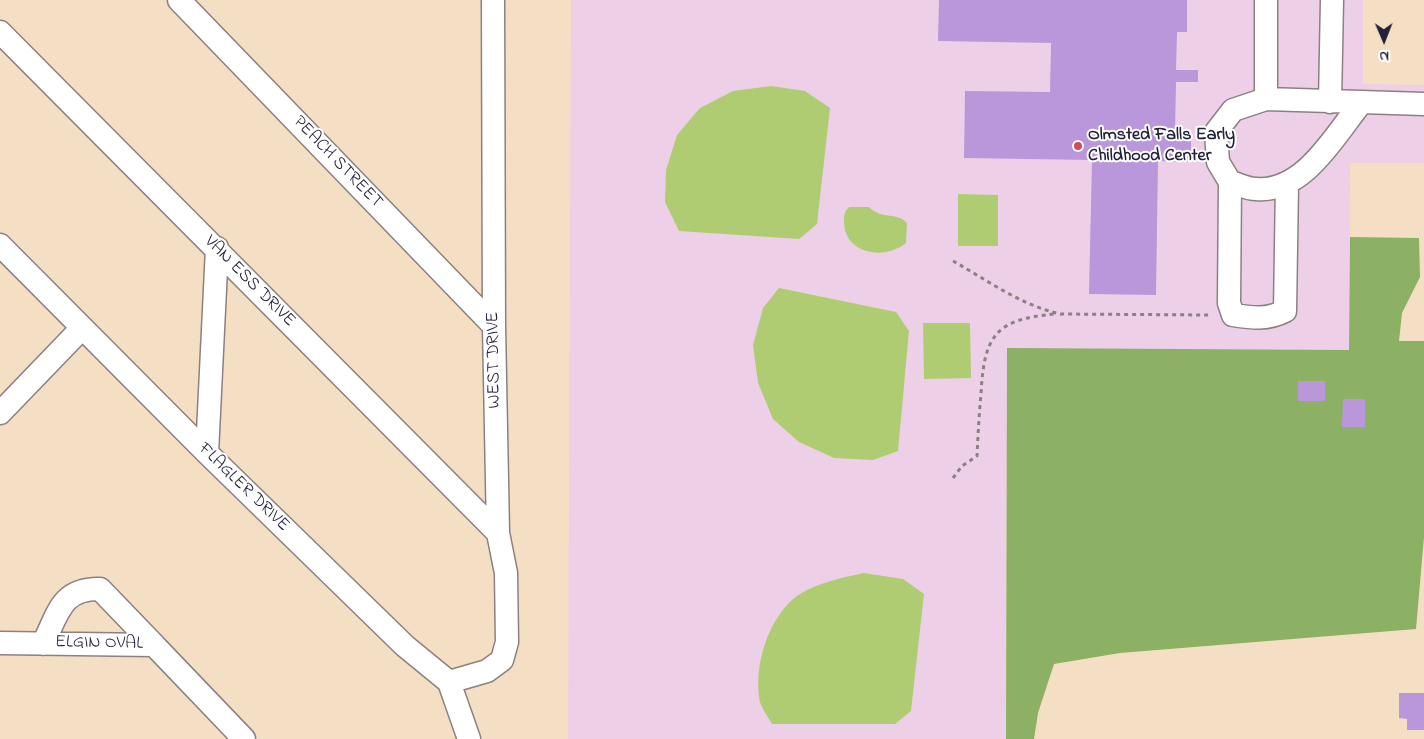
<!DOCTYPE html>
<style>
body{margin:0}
#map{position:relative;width:1424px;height:739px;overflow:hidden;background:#f5dfc4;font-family:"Indie Flower",sans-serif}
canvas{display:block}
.north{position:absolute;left:1359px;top:15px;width:50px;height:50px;-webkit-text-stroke:4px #fff;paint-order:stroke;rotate:179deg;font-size:14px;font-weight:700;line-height:20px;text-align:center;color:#22223b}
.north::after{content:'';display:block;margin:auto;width:18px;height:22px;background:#22223b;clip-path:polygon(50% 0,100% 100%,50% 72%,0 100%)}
</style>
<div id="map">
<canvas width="1424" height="739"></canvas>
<div class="north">N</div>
</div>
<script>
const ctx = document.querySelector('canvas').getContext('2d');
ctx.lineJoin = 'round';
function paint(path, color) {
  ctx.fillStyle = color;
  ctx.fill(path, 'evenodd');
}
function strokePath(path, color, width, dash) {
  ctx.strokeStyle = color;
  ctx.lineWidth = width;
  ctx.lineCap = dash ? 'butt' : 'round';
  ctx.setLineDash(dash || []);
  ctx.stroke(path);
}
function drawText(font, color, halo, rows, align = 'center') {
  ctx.font = font + ' "Indie Flower",sans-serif';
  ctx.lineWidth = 4;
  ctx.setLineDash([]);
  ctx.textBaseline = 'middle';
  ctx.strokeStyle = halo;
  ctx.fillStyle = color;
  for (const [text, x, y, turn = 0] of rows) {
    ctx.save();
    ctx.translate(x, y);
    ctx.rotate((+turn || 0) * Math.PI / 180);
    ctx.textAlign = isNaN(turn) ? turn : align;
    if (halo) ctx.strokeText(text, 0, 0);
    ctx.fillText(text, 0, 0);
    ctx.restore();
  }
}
paint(new Path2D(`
 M571 0H1363V84L1424 85V163H1350L1349 350 1007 349 1006 739H568Z`), '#edd0e8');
paint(new Path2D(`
 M771 86 805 91 830 108 817 224 799 239 679 231 665 202 666 170 677 135 700 108 733 91Z
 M958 194 998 195V246H958Z
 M849 207H869C882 220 898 212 907 223L906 243C884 261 843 254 844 220 844 214 845 211 849 207Z
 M779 288 896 312 909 331 898 451 873 460 834 458 799 442 773 419 758 383 753 345 763 308Z
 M923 323H970L971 378 924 379Z
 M864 573 903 579 924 594 911 711 895 724H772C767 715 759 705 759 696 755 663 768 622 792 600 810 584 841 578 864 573Z`), '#b0cc72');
paint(new Path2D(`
 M1350 237 1419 238 1420 277 1402 313 1399 341H1424V537L1416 629 1120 653 1054 664 1038 713 1034 739H1006L1007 348 1349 350Z`), '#8cb064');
paint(new Path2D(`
 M939 0H1187V32H1177L1176 70H1198V82H1176L1175 133H1191V162L1158 161 1156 295 1089 294 1092 160 964 158 965 91 1050 92 1051 43 938 41Z
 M1298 381H1325V401H1298Z
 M1343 399H1365V427H1342Z
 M1399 693H1424V730H1407V719L1399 718Z`), '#ba96da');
const minor = new Path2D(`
 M179 0 494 326
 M1266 0V99
 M0 32 498 533
 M1330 102 1332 0
 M1361 103C1335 135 1304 193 1256 189 1247 189 1238 184 1230 182L1218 162 1216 132 1233 110 1266 99 1424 104
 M1230 182 1229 303 1233 315C1253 318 1267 320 1285 311L1287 183
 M0 245 207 453 405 646 449 682 469 739
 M0 413 82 328
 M207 453 217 248
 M0 643 154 645 244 739
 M43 644C58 614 61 588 100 589L154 645
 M449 682 487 671 502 660 507 642 506 573 498 533 494 326 493 0`);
strokePath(minor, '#8c8080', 25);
strokePath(new Path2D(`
 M953 261C987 280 1022 306 1061 314L1210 315
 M953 478 962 466 977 456C978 435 979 415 981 394 984 336 995 319 1055 314`), '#8c8080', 3, [4, 4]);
strokePath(minor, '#fff', 22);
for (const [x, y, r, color] of [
 [1078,146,5,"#d1495b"]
]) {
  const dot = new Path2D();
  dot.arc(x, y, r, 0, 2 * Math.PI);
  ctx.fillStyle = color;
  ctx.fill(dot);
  strokePath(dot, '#fff', 2);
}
drawText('bold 18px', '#22223b', '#fff', [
 ["Olmsted Falls Early",1088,136],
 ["Childhood Center",1088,157]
], 'left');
drawText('18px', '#22223b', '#fff', [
 ["PEACH STREET",337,163,46],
 ["VAN ESS DRIVE",249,282,45],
 ["WEST DRIVE",495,360,-91],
 ["FLAGLER DRIVE",243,488,44],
 ["ELGIN OVAL",99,644,1]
]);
</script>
